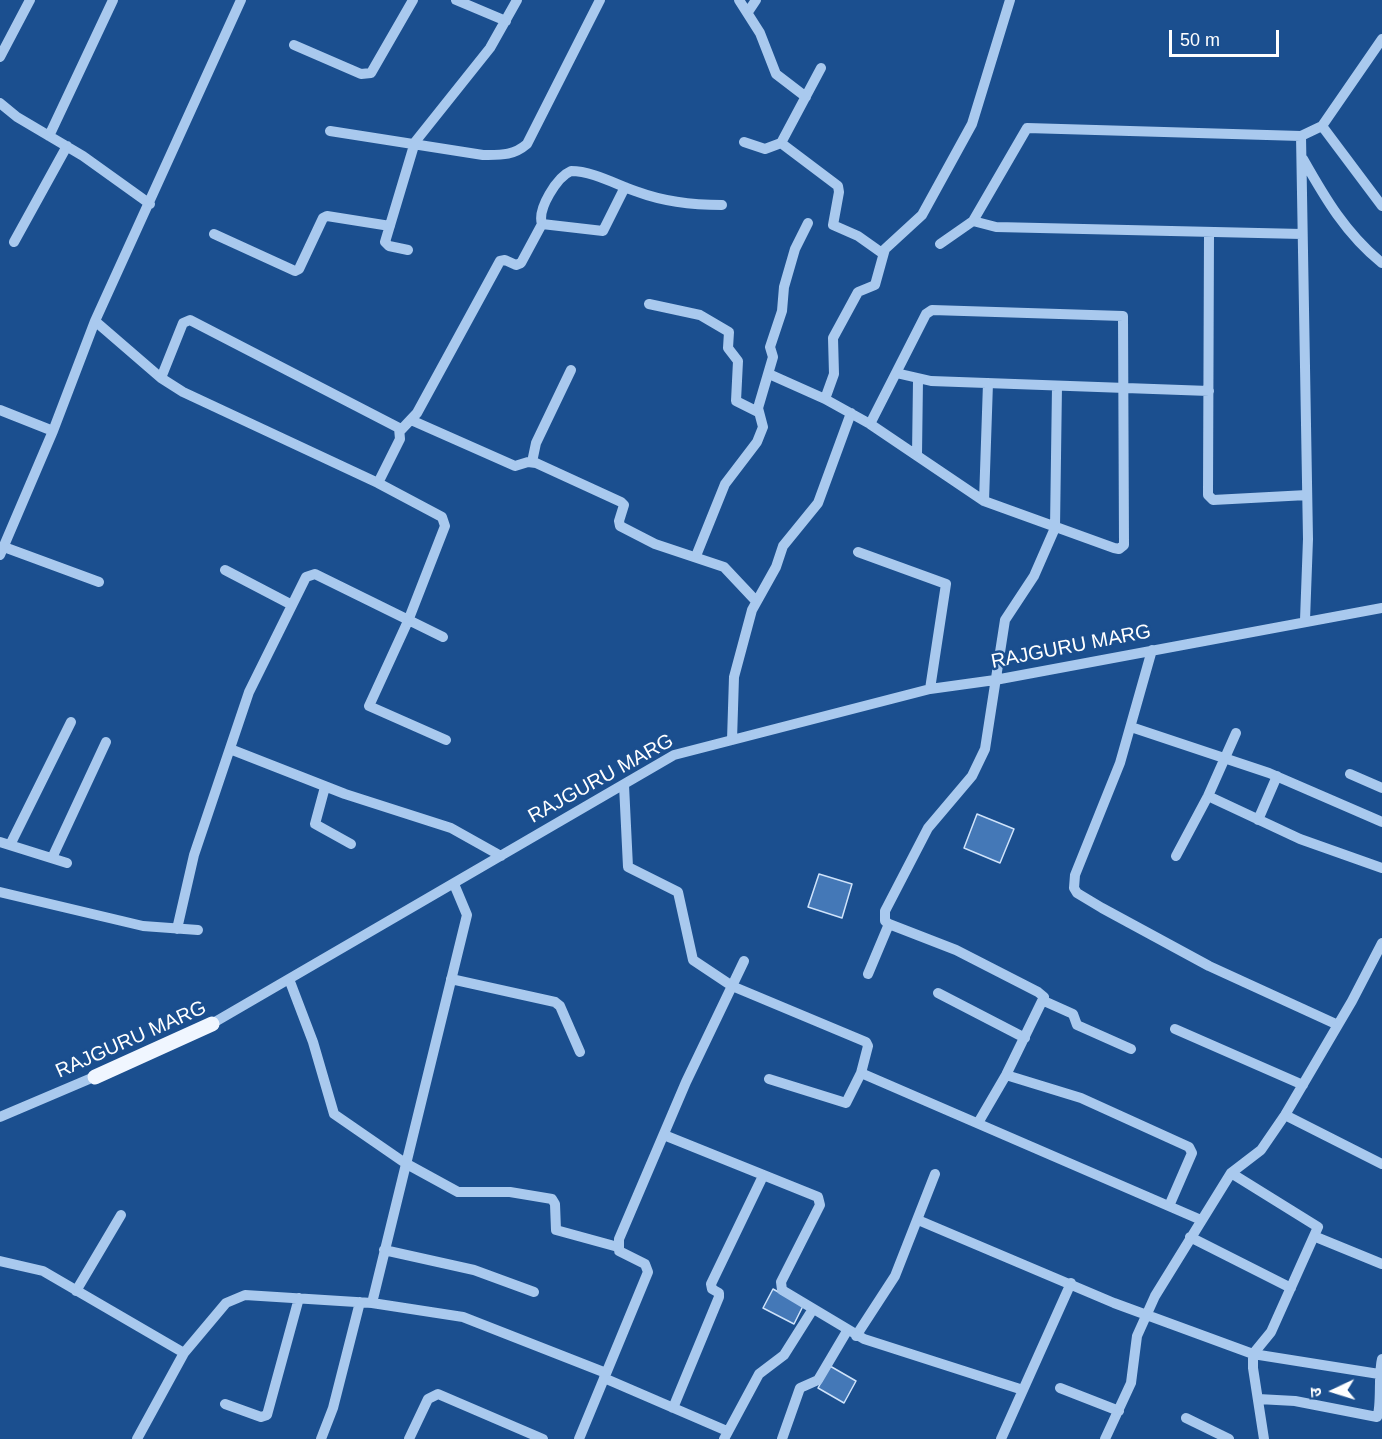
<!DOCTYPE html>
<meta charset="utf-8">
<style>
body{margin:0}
#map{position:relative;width:1382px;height:1439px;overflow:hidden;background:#1b4f8f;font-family:Helvetica,"Noto Sans Devanagari",sans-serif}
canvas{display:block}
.north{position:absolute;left:1304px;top:1361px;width:60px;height:60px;-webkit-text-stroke:4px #1b4f8f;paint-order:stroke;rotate:266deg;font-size:16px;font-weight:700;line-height:24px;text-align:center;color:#fff}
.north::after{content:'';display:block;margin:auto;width:21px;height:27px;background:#fff;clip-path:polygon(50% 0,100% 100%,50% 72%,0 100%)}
.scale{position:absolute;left:1169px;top:30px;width:110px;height:27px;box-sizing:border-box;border:3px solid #fff;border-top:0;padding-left:8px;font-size:18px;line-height:21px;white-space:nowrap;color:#fff;-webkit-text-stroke:4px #1b4f8f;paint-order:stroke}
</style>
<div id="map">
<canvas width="1382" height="1439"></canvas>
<div class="north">उ</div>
<div class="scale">50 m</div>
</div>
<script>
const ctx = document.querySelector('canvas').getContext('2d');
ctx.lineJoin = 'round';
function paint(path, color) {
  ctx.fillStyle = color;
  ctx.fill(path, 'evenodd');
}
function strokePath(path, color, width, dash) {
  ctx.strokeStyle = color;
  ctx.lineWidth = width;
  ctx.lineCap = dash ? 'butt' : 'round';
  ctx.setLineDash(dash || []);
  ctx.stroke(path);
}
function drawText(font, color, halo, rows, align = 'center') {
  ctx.font = font + ' Helvetica,sans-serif';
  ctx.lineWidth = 5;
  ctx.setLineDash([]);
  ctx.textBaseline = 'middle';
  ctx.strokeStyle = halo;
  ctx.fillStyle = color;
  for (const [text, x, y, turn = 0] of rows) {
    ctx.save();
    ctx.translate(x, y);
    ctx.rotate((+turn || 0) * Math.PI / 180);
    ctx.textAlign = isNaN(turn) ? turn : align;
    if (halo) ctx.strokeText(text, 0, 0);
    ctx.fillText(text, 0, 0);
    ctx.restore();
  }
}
const building = new Path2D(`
 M977 814 1014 829 1000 863 964 848Z
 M819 874 852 884 842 918 808 907Z
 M773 1289 803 1306 794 1324 763 1308Z
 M830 1366 856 1381 844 1403 818 1388Z`);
paint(building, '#4478b7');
strokePath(building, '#cfe3fa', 1.5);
strokePath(new Path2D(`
 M456 0 506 21
 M739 0 760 33 776 74 806 97
 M748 12 756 0
 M294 45 361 74 371 73 413 0
 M0 57 30 0
 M0 103 17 117 83 156 150 204
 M1322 126 1382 206
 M330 131 483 155C501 155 513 156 527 144L600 0
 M49 136 113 0
 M1301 136 1308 539 1305 620
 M744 142 765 149 781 143 821 68
 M781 143 838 186 839 192 833 225 858 236 882 253
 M1303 159C1325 198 1346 234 1382 263
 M973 221 996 227 1302 234
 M542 224C537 209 557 177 571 171 593 171 617 185 638 192 665 202 694 205 722 205
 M1209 232 1208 495 1213 500 1307 495
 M214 234 295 271 299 269 323 218 327 216 390 226
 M14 242 67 146
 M940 244 973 221 1027 128 1301 136 1322 126 1382 39
 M408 250 389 246 385 242 415 142 490 48 517 0
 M649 304 700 315 729 332 728 348 738 361 736 401 758 412
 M95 321 161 378 183 392 378 483 442 517 445 526 408 621 369 706 446 740
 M896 373 931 381 1209 391
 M769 374 825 399 870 424 984 501 1114 548 1119 549 1124 545 1123 316 932 310 926 314 870 424
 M161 378 183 323 190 320 399 428 400 439 378 483
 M825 399 834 374 833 338 858 292 875 285 885 249 922 215 972 124 1010 0
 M0 410 53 431
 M411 420 515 466 528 462 536 463 621 502 624 505 619 521 620 526 655 544 724 567 756 601
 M400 431 417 413 500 261 505 260 516 265 521 263 542 224 603 231 625 187
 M917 455 918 380
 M532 462 536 443 571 370
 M984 501 988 383
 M4 547 99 582
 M858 552 946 584 930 689
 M0 555 53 431 95 321 241 0
 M696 556 725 484 757 442 763 427 758 408 773 357 770 347 782 311 784 287 795 249 808 223
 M225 570 292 605
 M1152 650 1120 763 1075 875 1074 888 1077 893 1102 908 1209 966 1338 1025
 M1131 727 1269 773 1382 822
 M732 740 734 677 752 610 776 567 783 546 818 503 851 413
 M230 749 345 794 451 828 501 856
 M1350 774 1382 788
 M624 785 628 867 678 892 693 960 732 986 866 1042 868 1046 861 1073 846 1103 769 1079
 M325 787 315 824 351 844
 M1208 796 1300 839 1382 868
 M1258 820 1277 776
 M0 842 67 863
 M10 845 71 722
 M1176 856 1208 796 1236 733
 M52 858 106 742
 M0 892 143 926 198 930
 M177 929 194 855 249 692 306 577 315 574 443 637
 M868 974 889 924
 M289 979 313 1042 334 1114 405 1163 458 1192H510L552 1199 555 1204 556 1230 618 1247
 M451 979 555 1002 560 1006 580 1052
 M938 993 1025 1038
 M1044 1001 1073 1014 1077 1025 1131 1049
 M208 1026 674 755 930 689 995 680 1382 608
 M1175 1029 1303 1085
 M861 1073 1201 1220
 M1006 1075 1081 1098 1189 1147 1192 1153 1169 1206
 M1285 1115 1382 1164
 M0 1117 101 1074
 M978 1123 1006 1075 1044 997 1038 992 956 950 889 924 885 921V911L928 828 972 776 985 749 1005 620 1034 576 1055 528 1057 386
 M664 1135 818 1197 820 1205 781 1282 782 1290 864 1339 1023 1390
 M1231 1173 1318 1227 1271 1332 1253 1354V1368L1264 1439
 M918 1220 1114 1303 1253 1354 1379 1374
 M1190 1237 1291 1288
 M1316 1237 1382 1264
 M384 1250 474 1270 534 1292
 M0 1261 43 1271 184 1353 137 1439
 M76 1291 121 1215
 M372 1303 463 1317 606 1373
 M856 1336 895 1276 935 1174
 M184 1353 226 1303 245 1295 372 1303 467 915 454 884
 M604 1378 727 1431
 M1060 1388 1119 1411
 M1258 1399 1295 1401 1377 1417C1382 1407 1378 1374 1382 1359
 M225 1404 261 1417 267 1415 299 1298
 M673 1408 719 1297V1293L712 1289 711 1284 763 1176
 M1186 1418 1229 1439
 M321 1439 333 1408 360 1302
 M409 1439 428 1399 438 1394 543 1439
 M579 1439 648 1272 645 1264 619 1251V1239L686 1082 744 961
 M724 1439 759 1374 784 1355 813 1309
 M782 1439 800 1388 818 1380 847 1331
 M1001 1439 1071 1283
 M1105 1439 1131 1383 1137 1336 1155 1296 1231 1173 1261 1150 1285 1115 1352 1001 1382 943`), '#a9c9ee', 10);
strokePath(new Path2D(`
 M95 1077 212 1024`), '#f0f6ff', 15);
drawText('20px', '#fff', '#1b4f8f', [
 ["RAJGURU MARG",1071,647,-11],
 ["RAJGURU MARG",601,779,-29],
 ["RAJGURU MARG",131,1040,-24]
]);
</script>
